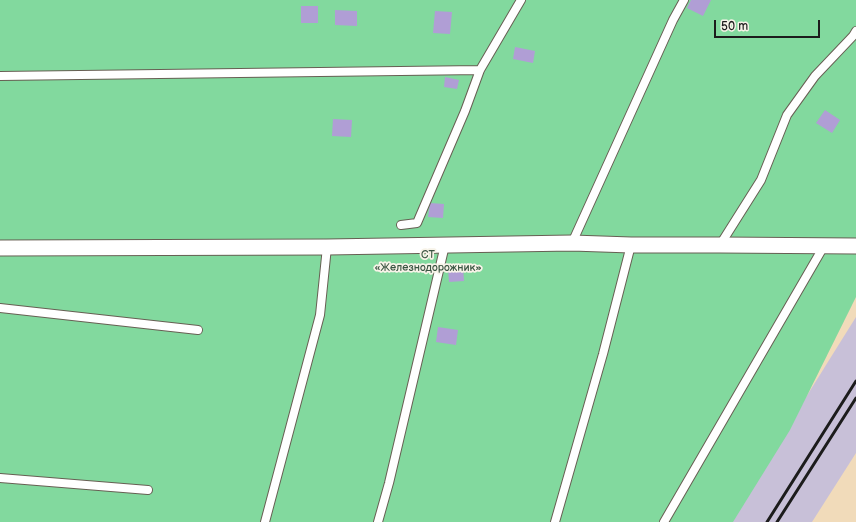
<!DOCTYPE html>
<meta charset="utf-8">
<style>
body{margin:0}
#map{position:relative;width:856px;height:522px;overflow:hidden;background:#f1dbba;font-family:"Balsamiq Sans",sans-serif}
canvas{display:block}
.scale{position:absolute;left:714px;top:20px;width:106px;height:18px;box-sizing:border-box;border:2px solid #1c1c1c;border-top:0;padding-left:5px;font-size:12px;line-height:14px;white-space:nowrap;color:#1c1c1c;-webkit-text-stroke:3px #f7f3e8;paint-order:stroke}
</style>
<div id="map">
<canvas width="856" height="522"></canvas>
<div class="scale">50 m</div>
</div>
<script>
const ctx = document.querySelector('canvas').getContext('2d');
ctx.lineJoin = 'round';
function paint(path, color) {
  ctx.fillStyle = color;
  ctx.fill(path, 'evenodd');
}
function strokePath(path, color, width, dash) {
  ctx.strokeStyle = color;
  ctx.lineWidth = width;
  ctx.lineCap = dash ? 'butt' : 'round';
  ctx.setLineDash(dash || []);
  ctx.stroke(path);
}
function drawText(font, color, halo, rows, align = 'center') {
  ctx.font = font + ' "Balsamiq Sans",sans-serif';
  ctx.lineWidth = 3.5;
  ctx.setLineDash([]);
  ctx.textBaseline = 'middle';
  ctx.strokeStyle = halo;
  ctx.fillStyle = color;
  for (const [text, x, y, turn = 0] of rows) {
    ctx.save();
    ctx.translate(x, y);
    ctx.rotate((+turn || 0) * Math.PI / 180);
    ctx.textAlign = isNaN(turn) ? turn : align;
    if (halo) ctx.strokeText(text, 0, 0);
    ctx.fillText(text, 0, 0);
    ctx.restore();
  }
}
paint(new Path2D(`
 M856 317V453L812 522H728Z`), '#c8c0d8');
paint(new Path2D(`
 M0 0H856V297L790 430 733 522H0Z`), '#82d99e');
paint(new Path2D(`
 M691 0H711L703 16 687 8Z
 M301 6H318V23H301Z
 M335 10 357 11V26L335 25Z
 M435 11 452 12 450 34 433 33Z
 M515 47 535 51 533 63 513 59Z
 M445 77 459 80 457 89 444 87Z
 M825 110 840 120 832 133 816 123Z
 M333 119 352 120 351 137 332 136Z
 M430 203 444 204 443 218 428 217Z
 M463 267 464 281 449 282 448 268Z
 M438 327 458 330 456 345 436 342Z`), '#b09ed5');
const service = new Path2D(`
 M0 76 480 70
 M401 225 417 223 465 111 480 70 521 0
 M572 243 673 20 684 0
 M720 245 761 180 787 115 815 76 853 36 856 31
 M0 308 198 330
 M0 478 148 490
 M265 522 320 315 327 247
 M378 522 389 483 445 245
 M555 522 603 354 631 245
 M664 522 824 246`);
const minor = new Path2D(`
 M0 248 327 247 572 243 631 245H720L856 246`);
strokePath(service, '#675f53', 10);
strokePath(minor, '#675f53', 17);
strokePath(service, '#fff', 8);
strokePath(minor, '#fff', 15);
strokePath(new Path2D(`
 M767 522 856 381
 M777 522 856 398`), '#1c1c1c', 3);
drawText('11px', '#3b5543', '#f7f3e8', [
 ["СТ",428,255],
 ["«Железнодорожник»",428,268]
]);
</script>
